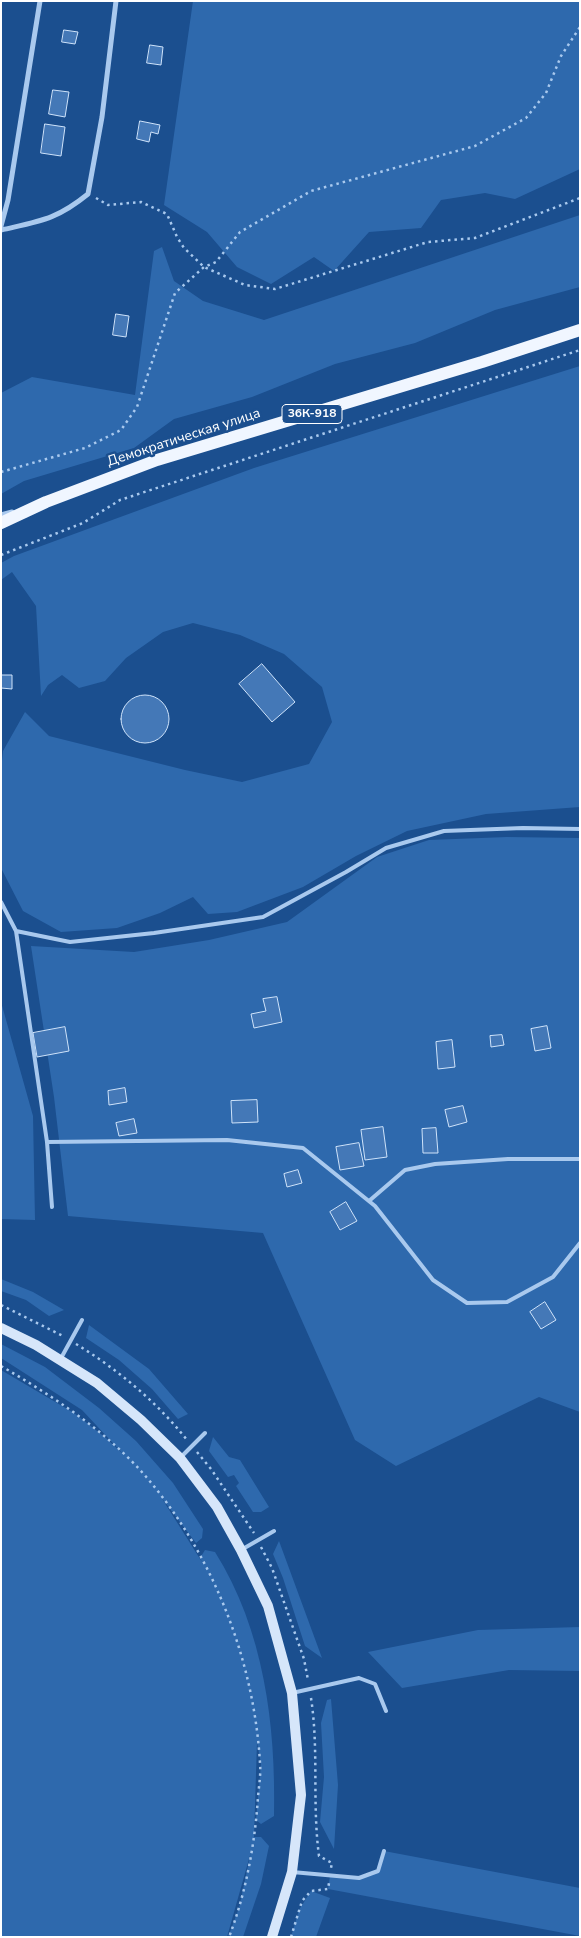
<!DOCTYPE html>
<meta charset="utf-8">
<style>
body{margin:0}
#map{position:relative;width:581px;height:1938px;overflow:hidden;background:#1b4f8f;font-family:"Nunito Sans",sans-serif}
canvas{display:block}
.frame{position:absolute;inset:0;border:2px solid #fff;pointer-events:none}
</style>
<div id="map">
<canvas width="581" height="1938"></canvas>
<div class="frame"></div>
</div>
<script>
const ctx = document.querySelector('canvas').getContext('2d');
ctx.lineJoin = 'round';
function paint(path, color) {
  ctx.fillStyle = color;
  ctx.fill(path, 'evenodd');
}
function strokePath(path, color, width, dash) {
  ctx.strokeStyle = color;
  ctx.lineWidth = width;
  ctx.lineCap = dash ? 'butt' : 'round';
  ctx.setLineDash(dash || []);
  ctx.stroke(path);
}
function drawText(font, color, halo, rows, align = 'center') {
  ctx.font = font + ' "Nunito Sans",sans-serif';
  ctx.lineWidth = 5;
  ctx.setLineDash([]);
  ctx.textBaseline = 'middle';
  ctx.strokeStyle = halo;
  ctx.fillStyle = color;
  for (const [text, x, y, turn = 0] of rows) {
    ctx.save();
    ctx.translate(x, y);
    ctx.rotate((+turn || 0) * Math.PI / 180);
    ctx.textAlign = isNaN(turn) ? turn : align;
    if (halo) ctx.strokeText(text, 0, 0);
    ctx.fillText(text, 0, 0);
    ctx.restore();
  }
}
paint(new Path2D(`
 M193 1H580V169L515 199 485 193 441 200 421 228 369 232 334 271 314 257 271 284 237 267 207 232 164 205Z
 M580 215V287L495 310 415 343 335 364 252 397 174 419 134 448 24 481 1 494V393L32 377 135 395 154 251 162 247 174 281 203 301 264 320Z
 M580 366V807L486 814 407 831 356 856 303 887 237 912 208 914 193 897 160 913 117 928 61 932 23 911 1 868V770L3 751 25 712 49 736 185 770 242 782 309 764 332 722 322 687 284 654 240 635 193 623 163 632 126 658 105 681 79 688 62 675 48 685 41 696 36 606 12 572 1 580V563L14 556 254 468Z
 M507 837 580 838V1412L539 1397 396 1466 355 1440 263 1233 68 1216 54 1097 31 946 134 952 209 940 287 922 377 857 429 840Z
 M1 1002 33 1116 35 1220 1 1219Z
 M1 1279 33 1292 64 1310 49 1316 26 1300 1 1291Z
 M89 1325 149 1369 188 1414 178 1419 152 1389 119 1360 86 1338Z
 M1 1344 45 1367 99 1408 136 1441 173 1483 203 1529 202 1538 196 1543 161 1497 202 1562 200 1558 205 1550 215 1552C264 1630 276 1725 274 1816L261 1824 256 1820 261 1764 257 1742 254 1837H261L269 1846 261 1884 243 1937H228L239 1908 251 1852 227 1937H1V1370L74 1413 106 1438 125 1456 82 1410 1 1358Z
 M213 1437 229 1457 240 1460 269 1507 261 1512H253L236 1486 239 1483 234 1475 228 1477 209 1451Z
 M279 1541 322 1658 305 1646 283 1578 273 1554Z
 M580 1627V1671L509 1670 402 1688 368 1652 478 1630Z
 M331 1699 338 1785 334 1849 320 1822 324 1777 321 1723 327 1700Z
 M384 1851 580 1888V1936L328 1889 330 1876 359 1878 378 1871Z
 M311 1891 330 1898 316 1937H291L299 1910Z`), '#2e69ad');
const building = new Path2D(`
 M64 30 78 32 75 44 62 42Z
 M150 45 163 47 161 65 147 63Z
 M53 90 69 92 65 117 49 114Z
 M140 121 160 125 158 134 151 132 149 142 137 139Z
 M45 124 65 127 61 156 41 153Z
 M116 314 129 316 126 337 113 335Z
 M262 664 295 702 272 722 239 684Z
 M1 675H12V689L1 688Z
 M121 719a24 24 0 1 1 48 0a24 24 0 1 1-48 0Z
 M277 997 282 1022 254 1028 251 1014 266 1011 263 999Z
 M547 1026 551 1048 535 1051 531 1029Z
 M65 1027 69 1051 37 1057 33 1033Z
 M502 1035 504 1045 491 1047 490 1036Z
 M452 1040 455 1067 438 1069 436 1042Z
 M125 1088 127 1102 109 1105 108 1091Z
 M257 1100 258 1122 232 1123 231 1101Z
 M463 1106 467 1122 449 1127 445 1110Z
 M134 1119 137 1133 119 1136 116 1123Z
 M383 1127 387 1157 365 1160 361 1130Z
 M436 1128 438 1153H423L422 1129Z
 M359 1143 364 1166 340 1170 336 1147Z
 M298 1170 302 1183 287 1187 284 1174Z
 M346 1202 357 1221 340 1230 330 1212Z
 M545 1302 556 1320 541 1329 530 1312Z`);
paint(building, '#4478b7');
strokePath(building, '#cfe3fa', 1);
strokePath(new Path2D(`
 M96 198 108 205 141 202 167 214 177 237 184 248 204 267 245 285 275 289 428 242 475 238 580 198
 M1 472 85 448 121 430 137 407 175 293 204 267 216 262 240 232 311 191 475 146 526 118 546 93 561 56 580 27
 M1 555 83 523 120 500 580 350
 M1 1305 63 1336
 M76 1344C117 1369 157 1402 187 1440
 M1 1366C54 1397 108 1432 148 1479 214 1557 254 1661 260 1763 261 1774 259 1785 258 1797 255 1843 246 1893 229 1937
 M197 1452 211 1469 254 1533
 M261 1547 272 1568 304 1659 308 1680
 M311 1698C319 1750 312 1803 319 1856L332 1863 331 1868
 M291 1937 302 1901 311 1891 328 1889 329 1883`), '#a9c9ee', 2.5, [2.5, 4]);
strokePath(new Path2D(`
 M580 829 523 828 444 831 386 848 346 872 263 917 154 933 70 942 16 931 47 1142 227 1140 303 1148 375 1206 433 1280 467 1303 507 1302 553 1277 580 1243
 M1 902 16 931
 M47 1142 52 1207
 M369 1201 405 1170 435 1164 508 1159H580
 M60 1360 82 1320
 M180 1458 205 1433
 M241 1550 274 1531
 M292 1693 359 1678 375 1684 386 1711
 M292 1872 359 1878 378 1871 384 1851`), '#a9c9ee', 4);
strokePath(new Path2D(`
 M1 226 8 200 40 1
 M1 230C40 221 56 220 88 194L102 117 116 1
 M1 515 12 512`), '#a9c9ee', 5);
strokePath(new Path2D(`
 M1 1328 36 1345 97 1383 141 1420 180 1458 217 1507 241 1550 268 1606 292 1693 301 1795 292 1872 272 1937`), '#d6e6fa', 10);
strokePath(new Path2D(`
 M1 523 46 502 157 460 482 362 580 330`), '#f0f6ff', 12);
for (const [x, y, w] of [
 [312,414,60]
]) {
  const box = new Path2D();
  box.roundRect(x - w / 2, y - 9.5, w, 19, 4);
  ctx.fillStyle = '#1b4f8f';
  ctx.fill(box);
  strokePath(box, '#fff', 1);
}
drawText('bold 12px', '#fff', null, [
 ["36К-918",312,414]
]);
drawText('14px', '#fff', '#1b4f8f', [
 ["Демократическая улица",184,438,-18]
]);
</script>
